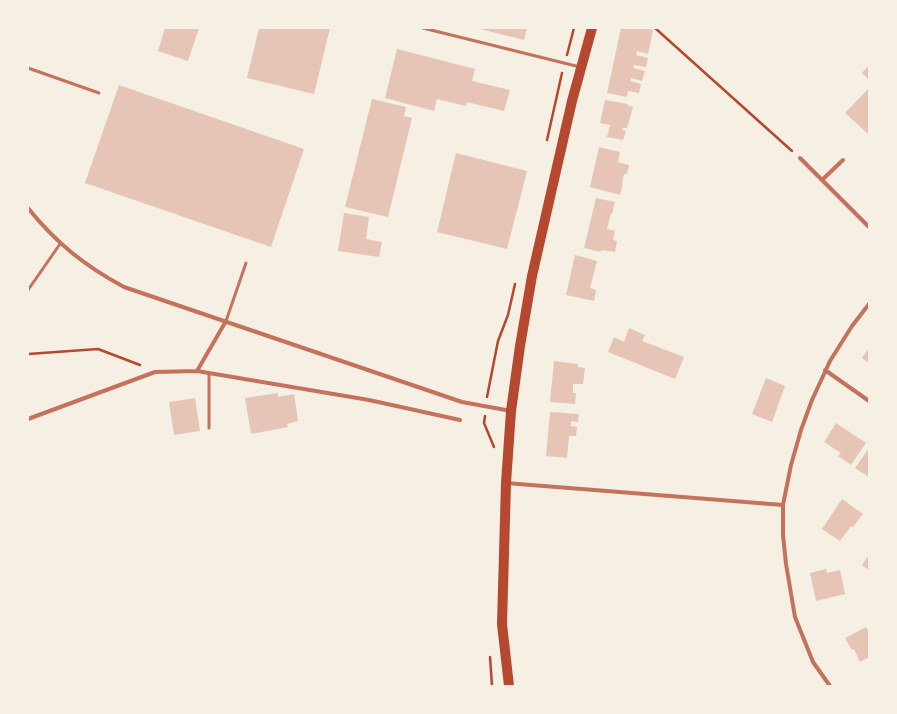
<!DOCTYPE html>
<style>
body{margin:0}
#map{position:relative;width:897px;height:714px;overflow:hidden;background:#f6efe4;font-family:Spectral,serif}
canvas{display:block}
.frame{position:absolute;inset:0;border:29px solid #f6efe4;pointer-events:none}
</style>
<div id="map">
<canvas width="897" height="714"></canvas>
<div class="frame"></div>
</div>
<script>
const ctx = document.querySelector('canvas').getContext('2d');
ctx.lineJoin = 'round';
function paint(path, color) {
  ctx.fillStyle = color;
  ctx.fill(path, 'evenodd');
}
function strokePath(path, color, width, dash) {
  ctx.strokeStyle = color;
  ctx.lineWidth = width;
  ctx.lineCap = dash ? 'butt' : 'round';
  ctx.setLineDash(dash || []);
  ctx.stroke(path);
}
paint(new Path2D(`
 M165 28H199L188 61 158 51Z
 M259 28H330L314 94 247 78Z
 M476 28H527L524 40Z
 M621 28H644L653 30 648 54 637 51 636 55 648 58 646 67 634 65 633 68 645 71 642 81 631 78V81L641 84 639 93 628 91 627 97 607 93Z
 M397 49 475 69 472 81 510 90 504 111 467 102 466 106 437 99 434 111 385 98Z
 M869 65V80L862 73Z
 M119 85 304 149 271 247 85 183Z
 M869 88V132L868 134 845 113Z
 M372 99 406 107 404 116 412 118 388 217 345 207Z
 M605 100 628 104 627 105 633 107 627 128H623L622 130 626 131 623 140 607 137 610 125 600 123Z
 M599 147 620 152 618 162 629 165 627 174H624L622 183H623L620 195 590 187Z
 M456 153 527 171 507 249 437 232Z
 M596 198 615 202 612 214 611 213 607 229 615 231 613 240 617 241 615 252 601 250V252L584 248Z
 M344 213 369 217 366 239 382 242 379 257 338 251Z
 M575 255 597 261 590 288 596 290 594 301 566 295Z
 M629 328 645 335 642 341 684 357 675 379 608 352 614 337 624 342Z
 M869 348V363L862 358Z
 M554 361 578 364V367L585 368 583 384H573V393H576L575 404 550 402Z
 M766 378 785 386 772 422 752 414Z
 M278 393V397L294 394 298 421 287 424 288 427 251 434 245 398Z
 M195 398 200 431 174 435 169 402Z
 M550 412 579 414 578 422 571 421V426L577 427 576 436H569L567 458 546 456Z
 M836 423 866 443 851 465 838 456 841 453 824 442Z
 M869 448V477L855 468Z
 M842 499 863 514 853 527 851 526 840 541 822 529Z
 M869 555V570L862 565Z
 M826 569 827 573 840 570 845 594 816 601 810 573Z
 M866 627 869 632V657L860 662 854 649 852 650 845 638Z`), '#e6c5b7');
strokePath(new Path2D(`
 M655 28 792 151
 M567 55 574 28
 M547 140 562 73
 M28 354 98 349 140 365
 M487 397 498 341 508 315 515 284
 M485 416 484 423 494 447
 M490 657 492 686`), '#b5482f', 2.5);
strokePath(new Path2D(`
 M423 28 580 67
 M28 68 99 93
 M28 290 60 244
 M226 321 246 263
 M209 373V428`), '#c5725c', 3);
strokePath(new Path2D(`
 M800 158 869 227
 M823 179 843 160
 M28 208C56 243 85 266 124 287L462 402 511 411
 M825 370 869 401
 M197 371 226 321
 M28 419 155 372 197 371 369 400 460 420
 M506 483 783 505
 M830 686 813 662 795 617 786 564 783 535V505L791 465 801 430 812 400 830 361 852 326 869 304`), '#c5725c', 4);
strokePath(new Path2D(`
 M509 686 502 624 506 483 511 411 520 346 532 276 572 101 592 28`), '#b5482f', 10);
</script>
